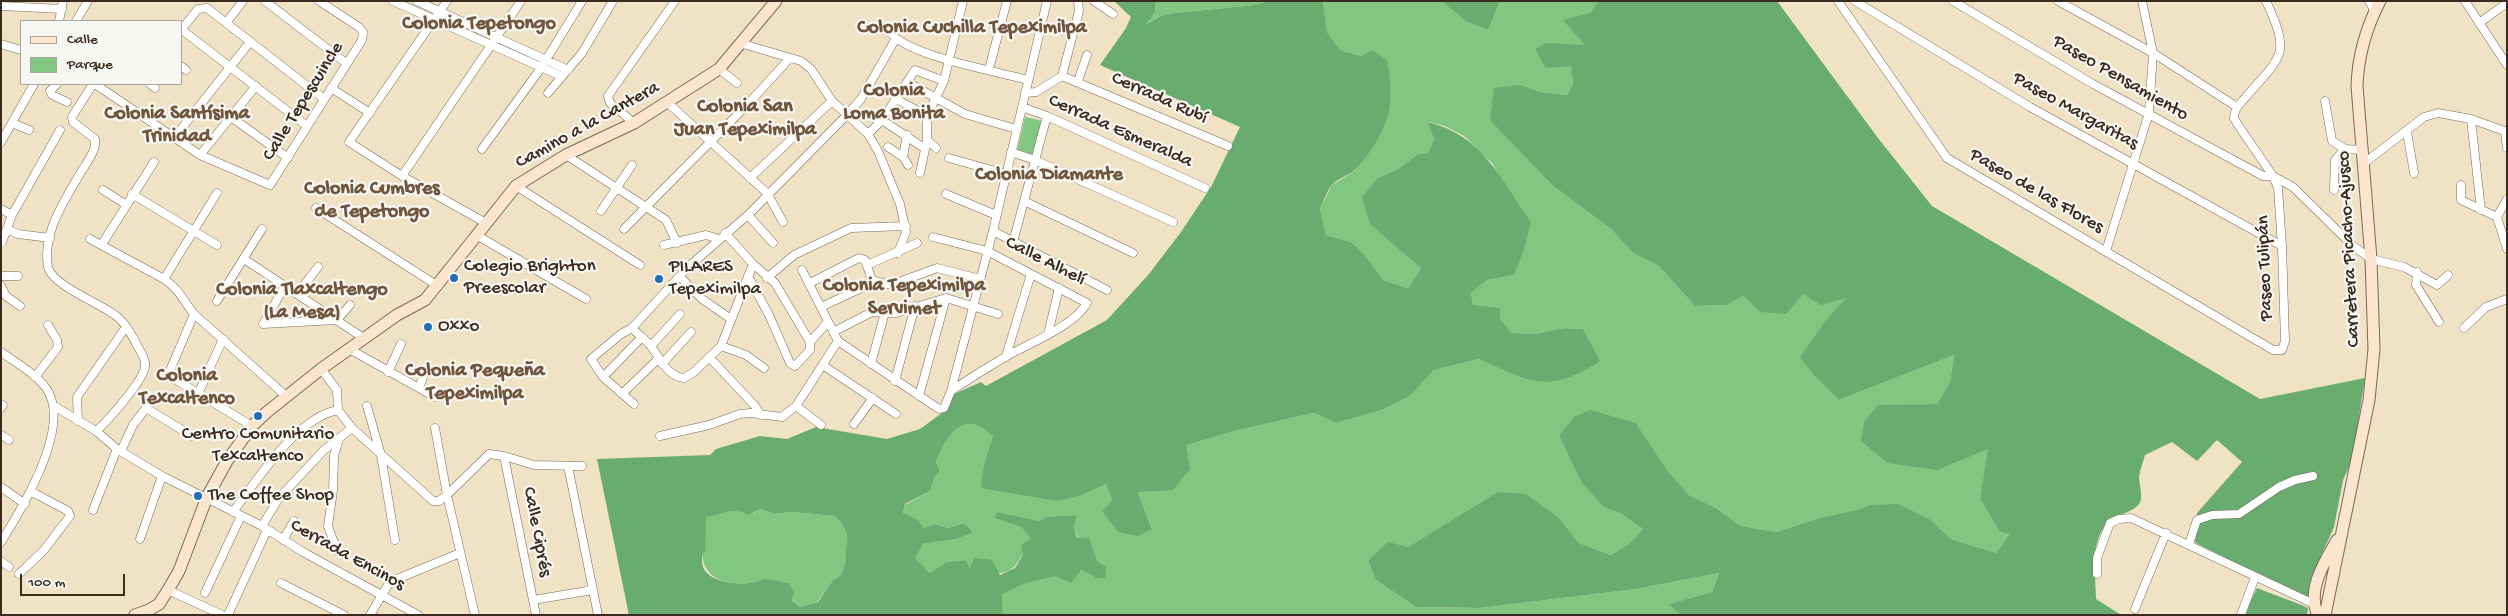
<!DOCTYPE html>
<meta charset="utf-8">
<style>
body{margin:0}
#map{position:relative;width:2508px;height:616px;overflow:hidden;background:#efe2c5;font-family:"Gochi Hand",sans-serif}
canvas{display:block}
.frame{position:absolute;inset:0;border:2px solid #3b2a1e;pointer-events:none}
.legend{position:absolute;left:20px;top:20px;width:162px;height:65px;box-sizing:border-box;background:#f6f6f2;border:1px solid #aba49d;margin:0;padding:6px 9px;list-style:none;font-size:15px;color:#3b2a1e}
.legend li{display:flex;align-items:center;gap:10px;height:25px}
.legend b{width:25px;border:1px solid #aba49d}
.scale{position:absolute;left:20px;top:574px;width:105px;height:22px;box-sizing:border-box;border:2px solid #3b2a1e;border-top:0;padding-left:6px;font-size:15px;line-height:18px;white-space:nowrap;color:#3b2a1e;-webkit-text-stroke:4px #f6f6f2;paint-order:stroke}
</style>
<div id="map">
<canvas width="2508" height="616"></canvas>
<div class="frame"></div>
<ul class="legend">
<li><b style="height:6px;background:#fbe5cf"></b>Calle</li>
<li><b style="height:14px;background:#81c782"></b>Parque</li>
</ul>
<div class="scale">100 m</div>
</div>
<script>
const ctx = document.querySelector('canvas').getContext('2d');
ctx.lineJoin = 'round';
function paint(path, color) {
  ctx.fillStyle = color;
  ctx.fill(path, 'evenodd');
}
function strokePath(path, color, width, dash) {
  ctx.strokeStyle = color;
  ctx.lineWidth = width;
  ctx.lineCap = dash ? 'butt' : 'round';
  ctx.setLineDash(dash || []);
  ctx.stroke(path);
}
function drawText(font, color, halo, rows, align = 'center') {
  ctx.font = font + ' "Gochi Hand",sans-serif';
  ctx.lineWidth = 4.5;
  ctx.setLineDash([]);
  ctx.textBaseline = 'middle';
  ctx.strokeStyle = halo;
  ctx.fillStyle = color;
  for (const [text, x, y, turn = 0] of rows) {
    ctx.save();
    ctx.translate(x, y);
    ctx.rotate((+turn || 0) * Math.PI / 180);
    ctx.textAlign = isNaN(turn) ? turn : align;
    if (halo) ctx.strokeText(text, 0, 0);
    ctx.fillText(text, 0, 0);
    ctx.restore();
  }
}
paint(new Path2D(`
 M1156 1H1268L1255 5 1165 14 1145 24 1155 12Z
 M1323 1H1441L1467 22 1488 30 1500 1H1598L1590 13 1585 45 1569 46 1573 84 1567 95 1541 92 1521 85 1503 133 1552 185 1611 229 1633 253 1659 266 1695 306 1727 305 1743 296 1760 312 1803 294 1847 298 1826 320 1839 400 1954 355 1950 382 1937 404 1910 405 1989 449 1980 499 1999 531 2009 533 1996 553 1951 539 1931 520 1869 505 1860 509 1819 518 1776 532 1741 526 1716 508 1689 495 1668 471 1636 423 1559 436 1582 484 1605 508 1620 513 1643 529 1630 543 1611 555 1579 543 1559 518 1499 492 1408 547 1368 561 1376 580 1416 607 1480 608 1636 589 1719 573 1712 592 1670 604 1681 615H1003L1002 594 1025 583 1081 570 1096 578 1098 562 1089 537 1078 538 1074 527 1077 515 1046 517 1040 521 997 512 994 518 1021 527 1031 539C1012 576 1010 577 970 569L966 560 946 562 930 573 914 558 923 544 956 539 973 533 965 523 947 528 935 524 923 528 903 513 905 505 930 491 934 478 940 471 936 462C942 446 955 418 976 425 982 427 988 433 993 436L984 464 1082 495 1106 484 1112 500 1102 511 1152 528 1138 492 1185 445 1238 430 1314 413 1336 423 1382 410 1410 396 1434 370 1479 359 1510 372 1599 361 1583 329 1564 328 1535 334 1510 333 1500 318 1473 305 1471 293 1487 280 1514 275 1504 184 1492 163 1464 136 1445 126 1429 122 1434 139 1428 153 1418 154 1398 169 1378 178 1403 250 1421 268 1408 288 1383 280 1365 255 1351 242 1326 235 1320 209 1332 185 1357 169 1361 56 1340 50 1327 32Z
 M1025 117 1043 121 1035 155 1017 151Z
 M761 509 774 514 792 512 835 516 841 522 847 534 845 567 840 576 832 581 817 602 800 607 792 599 789 583C759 579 708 597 702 555L705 552 704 529 706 517 721 512 740 510 754 513Z`), '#81c782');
paint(new Path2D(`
 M1114 1H1156L1155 12 1146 24 1165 14 1255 5 1268 1H1323L1327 32 1340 50 1361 56 1372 50 1387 60C1396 107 1388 131 1358 167 1351 175 1339 177 1332 185 1327 191 1323 202 1320 209L1326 235 1351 242 1365 255 1383 280 1408 288 1421 268 1370 224 1362 197 1378 178 1398 169 1418 154 1428 153 1434 139 1428 122C1484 136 1500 179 1531 222L1524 249 1514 275 1487 280 1471 293 1473 305 1500 308V318L1511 333 1535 334 1564 328 1583 329 1600 361C1547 395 1532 382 1479 359L1434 370 1410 396 1382 410 1336 423 1314 413 1238 430 1186 445 1190 469 1173 490 1138 492 1152 529 1138 536 1118 532 1102 511 1112 500 1106 484 1082 495 1057 501 981 488 984 464 993 436C988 433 982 427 976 425 955 418 942 446 936 462L940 471 934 478 930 491 905 504 903 513 918 520 923 528 935 524 947 528 965 523 973 533 956 539 923 544 915 558 930 573 946 562 966 560 970 568 974 558 992 560 1000 575 1015 568 1023 555 1021 545 1031 539 1021 527 994 518 997 512 1040 521 1045 517 1077 515 1074 527 1077 538 1089 537 1098 562 1106 567 1105 578H1096L1081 570 1071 583 1056 576 1026 583 1002 594 1003 615H629L597 459 710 455 716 449 760 436 787 439 816 427 887 439 920 429 942 413 952 395 981 382 986 386 1107 320 1149 274 1181 232 1211 187 1240 127 1100 65 1126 28 1131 17ZM761 509 774 514 792 512 835 516 841 522 847 534 845 566 840 576 832 581 818 602 800 607 792 600 794 592 789 583 764 579C750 587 710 585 703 567 702 564 702 559 702 555L705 552 706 517C721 515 733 506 748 515Z
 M1441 1H1500L1488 30 1467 22Z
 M1598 1H1777L1878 138 1932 206 2260 399 2365 378 2352 460 2343 480 2334 527 2311 578 2309 597 2296 594 2196 543 2193 539 2197 513 2242 462 2217 440 2197 461 2172 442 2145 455C2143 462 2140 470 2139 477 2139 485 2144 497 2139 504 2132 513 2120 513 2112 519 2088 538 2096 572 2096 599L2121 615H1681L1669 604 1712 592 1719 573 1636 589 1480 608 1416 607 1376 580 1368 561 1388 542 1408 547 1498 492 1526 494 1559 518 1579 543 1611 555 1630 543 1643 529 1620 513 1605 508 1582 484 1559 436 1574 417 1590 410 1636 423 1668 471 1689 495 1716 508 1741 526 1776 532 1819 518 1860 509 1869 505 1898 504 1931 520 1951 539 1996 553 2009 534 1999 531 1980 499 1988 449 1937 470 1888 463 1861 441 1864 422 1878 405 1937 404 1950 382 1954 355 1839 400 1813 374 1800 357 1826 320 1846 298 1821 305 1803 294 1786 314 1760 312 1743 296 1727 305 1695 306 1659 266 1633 253 1611 229 1552 185 1490 120 1494 88 1521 85 1541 92 1567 95 1573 84 1571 66 1546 68 1535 49 1546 43 1585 45 1563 20 1590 13Z
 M2257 588 2304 606 2308 608 2307 615H2244Z`), '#68ac70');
const street = new Path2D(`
 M265 1 346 63
 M393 1 561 76
 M417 1 568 70
 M447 1 349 142 402 176 486 223
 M1094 1 1113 14
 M1838 1 1947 158 2273 350H2282L2285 341 2282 246 2278 188 2273 176H2263L2093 84 1953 1
 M1855 1 2030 107 2282 246
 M2058 1 2153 53 2237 107
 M2266 1C2292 56 2281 56 2245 98 2239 105 2234 109 2234 118L2238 125 2273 176 2293 187 2352 245 2371 259 2404 267 2437 285 2448 275
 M2369 1 2375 11
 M2465 1 2507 65
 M1 6 62 9
 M59 21 63 1
 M76 21 88 1
 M226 23 243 1
 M2479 23 2507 3
 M875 28 889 31C906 56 996 71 1028 80
 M181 30 198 9 207 8 324 99
 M182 30 307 126
 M1 44 21 50
 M743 44 801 61 811 69 832 101 868 134 878 151 900 204 906 232 898 253
 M181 66 186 70
 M719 69 737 83
 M989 69 1007 1
 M1062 76 1079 11 1078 1
 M1078 81 1087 55
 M907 82 965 114 1016 129
 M57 84 50 91 52 95 67 102
 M93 84 72 117 73 122 95 139V146C93 155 86 164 81 172 65 200 42 232 48 267 52 285 99 303 115 315 125 322 131 334 137 345 140 351 146 358 145 366 145 379 107 422 96 431
 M95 84 200 155 270 185 362 40 363 32 359 27 319 1
 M150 84 155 88
 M331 88 370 113
 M548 93 582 53 613 1
 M1025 93 1036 92 1062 76 1228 146
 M896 99 927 116
 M2325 101 2332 141 2345 149 2362 150
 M668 103 767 193 783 222
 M1022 107 1047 116 1205 188
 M231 117 288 158
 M2471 119 2481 210
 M882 120 924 148
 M12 123 29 130
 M634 123 610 103 608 96 675 1
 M2407 132 2414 173
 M2505 132 2507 148
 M868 134 882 120 915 70 944 81
 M174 138 250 42
 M927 140 936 148
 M1 142 34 84
 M888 147 903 157 908 165
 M482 149 541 68 582 1
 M1011 152 1035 160 1173 222
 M200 155 256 86
 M566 155 666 220 677 243
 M903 157 907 135
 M949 158 1006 174
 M2363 164 2424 117 2438 113 2471 119 2507 132
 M920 173 927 140V116L944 81 963 1
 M402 176 521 1
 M750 178 832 101
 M2461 185V200L2497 217
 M516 186 640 265
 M103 190 125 204
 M2334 190 2335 160 2345 149
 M217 193 164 279C179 289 183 300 194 314L286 396
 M132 194 217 245
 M946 194 996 215
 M1024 201 1133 253
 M316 208 438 286
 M1 209 12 215
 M601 211 632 165
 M748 215 773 243
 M2497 217 2507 249
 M2497 217 2507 199
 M7 229 18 234 50 238
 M624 229 748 104 790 58
 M993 231 1107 290
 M725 233 753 264 775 283 810 342V350L795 366 790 363 769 315 748 276
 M478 236 586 299
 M933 237 987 251 1087 303C1074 326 1030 343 1007 356 988 367 969 379 951 391
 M90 239 164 279
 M2 242 12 215 60 130
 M1013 242 1047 116
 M102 244 154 162
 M664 245 706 235 719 239
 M2106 251 2149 113 2153 53 2142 1
 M244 259 365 339
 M867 265 917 243
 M802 270 838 341 939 409 944 408 951 391 993 231 1047 1
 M2417 272 2416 285 2439 322
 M1 276H18
 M680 277 702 299 731 319
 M767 278 794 255 851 228 906 226
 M872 280 891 285 937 268 980 279
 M810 283 859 258 865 260 872 280
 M1 286 6 296 20 306
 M297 294 318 267
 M217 301 262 229
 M821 307 866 286 872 280
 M194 314 168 375 252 426
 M263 324 337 320 350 305
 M263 324 285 286
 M632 328C638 334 644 339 650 345 659 356 667 377 684 378L694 372 721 346 753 264
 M2464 328 2486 307 2507 299
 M833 332 872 312 896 313 946 298 998 314
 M1048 334 1059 288
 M810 342 828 322
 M651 346 680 314
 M721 346 746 355 764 368
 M351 350 435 397
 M1 352C16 363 35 373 46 388 73 426 22 509 1 542
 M1006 356 1031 274
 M709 357 755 406 761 415
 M662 364 691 332
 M871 364 885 312
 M824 366 896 414
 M321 369 337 390 338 410 352 428 433 501H439L447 495 489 454 504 456 534 465 582 466
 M388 372 401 344
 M35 377 58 347 57 340 48 325
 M603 377 641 338
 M895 381 915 306
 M419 388 424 375
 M198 394 223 339
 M622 394 658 359
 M919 396 946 298
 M634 404 603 377 591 359 621 334 632 328 688 267 748 215 846 116 861 99 895 40
 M54 406 96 431 117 449 162 476 262 526 303 552 418 615
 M367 406 381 455 395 540
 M796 406 821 425
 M1 408 3 405
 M78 421 77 397 126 327
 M854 424 873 398
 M435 428 447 495 475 615
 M1 435 9 440
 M660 436 709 425 740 414 751 413 782 417 796 406 838 341
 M121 451 133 425 146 408 192 436
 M504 456 536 615
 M568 466 598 615
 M1 487 25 504
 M93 510 117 449
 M233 512C258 479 296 418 338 410
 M262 526 279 498 324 450 352 428
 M140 539 162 476
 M283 540 294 521
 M2189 544 2197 520 2212 515 2239 514 2279 487 2295 480 2313 476
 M337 551 328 526 333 491 334 456 339 439
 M1 561 9 567
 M19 574 44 550 70 516 68 511 32 492
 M2097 574V558L2110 523 2119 519 2131 518 2314 604
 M281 583 344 615
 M168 590 222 615
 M205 593 241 516
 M533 600 593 590
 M2135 609 2166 533
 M228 615 267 530
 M370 615 388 585 397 579 460 553
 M2241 615 2255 577`);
const secondary = new Path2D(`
 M135 615 149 610 159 604 168 590 179 571 207 497 227 461 252 426 267 412 321 369 397 315 425 300 516 186 566 155 634 123 719 69 776 1
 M2318 615C2306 590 2325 561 2337 540
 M2325 615 2369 400 2374 349 2371 259 2357 86C2358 56 2366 28 2380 1`);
strokePath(street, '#7a6a58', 9);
strokePath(secondary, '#7a6a58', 13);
strokePath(street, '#fff', 8);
strokePath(secondary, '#fbe5cf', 11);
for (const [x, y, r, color] of [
 [454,278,5,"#1f6fb2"],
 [659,279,5,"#1f6fb2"],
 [428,327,5,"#1f6fb2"],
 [258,416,5,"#1f6fb2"],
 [198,496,5,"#1f6fb2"]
]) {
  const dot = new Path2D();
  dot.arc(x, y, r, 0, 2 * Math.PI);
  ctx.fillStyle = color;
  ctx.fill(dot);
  strokePath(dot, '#f6f6f2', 2);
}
drawText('19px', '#3b2a1e', '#f6f6f2', [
 ["Paseo Pensamiento",2120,79,30],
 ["Cerrada Rubí",1159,99,24],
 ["Calle Tepescuincle",304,102,-58],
 ["Paseo Margaritas",2075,112,29],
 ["Camino a la Cantera",588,126,-29],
 ["Cerrada Esmeralda",1120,132,24],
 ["Paseo de las Flores",2036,192,30],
 ["Carretera Picacho-Ajusco",2350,249,-93],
 ["Calle Alhelí",1045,262,27],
 ["Paseo Tulipán",2266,268,-92],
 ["Calle Ciprés",536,532,79],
 ["Cerrada Encinos",347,556,29]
]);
drawText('19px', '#3b2a1e', '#f6f6f2', [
 ["Colegio Brighton",464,267],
 ["Preescolar",464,289],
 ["PILARES",669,268],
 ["Tepeximilpa",669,290],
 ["Oxxo",438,327],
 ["Centro Comunitario",258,435,"center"],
 ["Texcaltenco",258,457,"center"],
 ["The Coffee Shop",208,496]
], 'left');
drawText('bold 20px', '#71563e', '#f6f6f2', [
 ["Colonia Tepetongo",479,25],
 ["Colonia Cuchilla Tepeximilpa",972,29],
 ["Colonia",894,92],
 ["Loma Bonita",894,115],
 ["Colonia San",745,108],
 ["Juan Tepeximilpa",745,131],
 ["Colonia Santísima",177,115],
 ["Trinidad",177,138],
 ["Colonia Diamante",1049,176],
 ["Colonia Cumbres",372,190],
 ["de Tepetongo",372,213],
 ["Colonia Tepeximilpa",904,287],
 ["Servimet",904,310],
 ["Colonia Tlaxcaltengo",302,291],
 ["(La Mesa)",302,314],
 ["Colonia Pequeña",475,372],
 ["Tepeximilpa",475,395],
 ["Colonia",187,377],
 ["Texcaltenco",187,400]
]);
</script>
